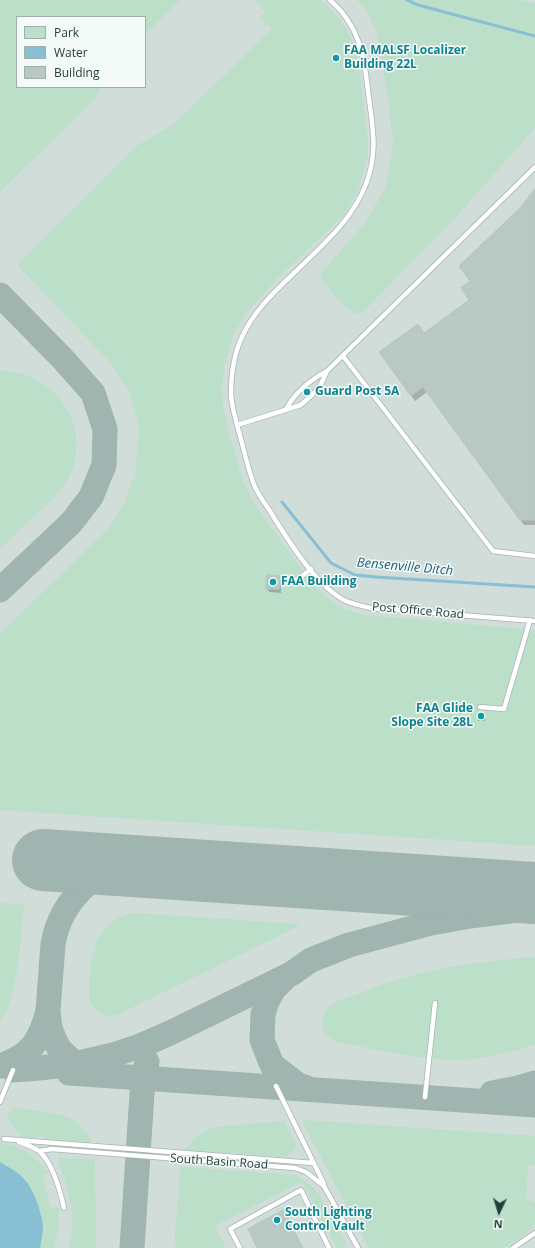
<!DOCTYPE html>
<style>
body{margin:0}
#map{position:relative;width:535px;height:1248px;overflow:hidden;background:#e3edea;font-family:"Open Sans",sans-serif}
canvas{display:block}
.legend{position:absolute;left:16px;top:16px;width:130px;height:72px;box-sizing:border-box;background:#f4faf7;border:1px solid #a0afac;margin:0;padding:5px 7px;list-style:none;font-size:12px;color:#223f3b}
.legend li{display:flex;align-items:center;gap:8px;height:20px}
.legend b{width:20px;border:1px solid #a0afac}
.north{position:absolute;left:479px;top:1192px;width:40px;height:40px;-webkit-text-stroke:3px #f4faf7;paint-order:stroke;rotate:184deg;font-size:11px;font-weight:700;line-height:16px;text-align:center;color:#223f3b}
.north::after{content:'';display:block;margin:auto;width:14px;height:18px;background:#223f3b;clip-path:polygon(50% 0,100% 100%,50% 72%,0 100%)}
</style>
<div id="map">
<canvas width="535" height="1248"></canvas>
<ul class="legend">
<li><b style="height:11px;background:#bbdfc9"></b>Park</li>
<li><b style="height:11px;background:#89bfd4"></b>Water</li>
<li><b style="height:11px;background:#b8c8c3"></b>Building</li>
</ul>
<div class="north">N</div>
</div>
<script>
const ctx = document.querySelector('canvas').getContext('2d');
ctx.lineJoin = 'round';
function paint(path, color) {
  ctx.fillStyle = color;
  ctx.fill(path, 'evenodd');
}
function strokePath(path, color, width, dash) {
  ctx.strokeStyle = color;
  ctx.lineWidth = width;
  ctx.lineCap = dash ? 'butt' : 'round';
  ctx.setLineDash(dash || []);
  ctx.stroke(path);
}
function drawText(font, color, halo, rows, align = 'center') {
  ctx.font = font + ' "Open Sans",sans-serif';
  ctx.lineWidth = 3;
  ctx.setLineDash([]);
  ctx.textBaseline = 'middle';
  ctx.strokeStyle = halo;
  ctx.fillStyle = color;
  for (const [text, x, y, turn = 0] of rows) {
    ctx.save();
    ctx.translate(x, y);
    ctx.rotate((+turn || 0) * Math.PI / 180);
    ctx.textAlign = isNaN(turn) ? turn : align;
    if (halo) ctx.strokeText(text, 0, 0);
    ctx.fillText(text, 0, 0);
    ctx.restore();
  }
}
paint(new Path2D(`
 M0 0H535V1248H0ZM17 17H145V87H17Z`), '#d1ddd9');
paint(new Path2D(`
 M0 0H180L145 34V17H17V87H101L94 100 0 192Z
 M255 0H321C339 15 350 32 357 54L368 140V154L358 191 343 216 280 276 250 308 233 335 224 366 222 387 223 406 229 433 244 484 255 505 310 581 325 596 345 609 364 615 535 630V846L0 810V634L109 528 124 504 135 474 139 428 129 392 112 364 17 265 138 145 174 124 272 29 260 17 266 12Z
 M357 0H520L535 3V128L445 229 363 312 357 315C342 306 329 290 320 275L363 225 386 188 393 143 388 98 377 33 366 9Z
 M0 370C9 372 21 373 30 377 61 391 80 419 76 454 75 463 73 472 68 479 60 492 50 501 40 511 26 523 13 536 0 549Z
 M0 903 24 905C21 933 18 1002 0 1022Z
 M137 913 298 924 299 926 117 1015C103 1017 99 1014 90 1003 88 967 90 917 137 913Z
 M535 957V1044C510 1053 484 1059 457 1060 417 1060 376 1049 336 1042 317 1031 318 1013 336 1002 355 995 374 987 394 981 439 966 487 961 535 957Z
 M13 1108C31 1110 62 1111 76 1122 83 1127 87 1134 92 1141L87 1142 48 1139 40 1136 27 1139 21 1136 7 1118V1115Z
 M305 1120 535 1136V1165H528L526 1199 535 1202V1225L524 1235 504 1248H369L305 1127 303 1121Z
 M284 1121 296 1144 294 1150 286 1157 185 1150C193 1138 202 1131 216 1127Z
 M0 1143C20 1145 34 1156 47 1170L48 1173 43 1175 50 1208 57 1207 59 1209 58 1231 54 1248H0Z
 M58 1157 95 1160 96 1248H69C74 1226 73 1205 66 1184 64 1174 59 1167 58 1157Z
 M180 1167 297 1175 311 1186 319 1194 346 1243V1248H337L302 1182 215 1226 226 1248H174Z`), '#bbdfc9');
paint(new Path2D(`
 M0 1162C8 1167 17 1171 23 1178 33 1187 42 1213 43 1226 43 1233 41 1241 40 1248H0Z`), '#89bfd4');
paint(new Path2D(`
 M535 191V525H524L427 392 415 401 384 358 424 334 470 301 471 282 521 209Z
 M279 577 281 581V593L269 592 267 588Z
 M478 714H485V721H478Z`), '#0003');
strokePath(new Path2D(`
 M407 0 418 5 535 36
 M282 502 331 563 355 575 376 577 535 587`), '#89bfd4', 3);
strokePath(new Path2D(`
 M0 295 62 358 93 393 105 429 104 465 91 497 71 523 0 590
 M285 978 274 989 267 1001 263 1014 262 1040 272 1065 298 1085 305 1087
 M0 1066C31 1056 40 1041 48 1011
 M13 1070 39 1068 75 1064 113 1055 140 1046 170 1033 291 974 311 960 349 945 431 923 470 916 535 908
 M84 1070 75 1064 60 1050 55 1041 50 1028 48 1011 53 944C57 920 68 902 85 886 89 882 92 877 97 875 105 871 117 868 126 865
 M69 1073 535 1105
 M492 1093 518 1088 535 1083
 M132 1248 143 1078 147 1062`), '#a0b4b0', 25);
strokePath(new Path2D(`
 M43 860 535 893`), '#a0b4b0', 62);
const building = new Path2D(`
 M535 189V520H520L423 387 411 396 379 352 418 324 424 333 469 300 461 288 470 281 459 266 520 208Z
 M267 575 280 576 279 589H266Z
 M284 1210 303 1248H257L248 1229Z`);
paint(building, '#b8c8c3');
strokePath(building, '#b5c7c2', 1);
const service = new Path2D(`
 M330 0C359 25 364 55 368 91 372 125 379 150 366 184 352 221 321 246 294 273 274 292 253 312 242 337 234 354 231 376 231 394 232 411 239 431 243 447 246 459 249 471 253 482 257 494 267 506 273 516 289 542 318 588 346 601 353 604 362 606 370 608L535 621
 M343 356 493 551 535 556
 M286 409C296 391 310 380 327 371L535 167
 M237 425 301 405 314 393 320 386 327 371
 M285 580H297L311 569
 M480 707 504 709 530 620
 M276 1086 324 1184
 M425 1097 435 1003
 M0 1102 13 1070
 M4 1139 313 1163
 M19 1142C25 1144 33 1147 39 1151 53 1163 60 1190 64 1208
 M39 1151 52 1149 295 1168 306 1172 324 1186 358 1248
 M240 1248 230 1229 301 1190 329 1248
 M513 1248 535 1233`);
strokePath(service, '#a5b5b2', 6);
strokePath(service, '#fff', 4.5);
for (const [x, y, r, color] of [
 [336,58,4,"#0f9aa8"],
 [307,392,4,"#0f9aa8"],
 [273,582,4,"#0f9aa8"],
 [481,716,4,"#0f9aa8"],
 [277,1220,4,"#0f9aa8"]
]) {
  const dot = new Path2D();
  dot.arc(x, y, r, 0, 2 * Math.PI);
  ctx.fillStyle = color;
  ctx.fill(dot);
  strokePath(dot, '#f4faf7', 1.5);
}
drawText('bold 12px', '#0d838f', '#f4faf7', [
 ["FAA MALSF Localizer",344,51],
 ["Building 22L",344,65],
 ["Guard Post 5A",315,392],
 ["FAA Building",281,582],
 ["FAA Glide",473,709,"right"],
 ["Slope Site 28L",473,723,"right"],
 ["South Lighting",285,1213],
 ["Control Vault",285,1227]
], 'left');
drawText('12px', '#223f3b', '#f4faf7', [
 ["Post Office Road",418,611,5],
 ["South Basin Road",219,1162,4]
]);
drawText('italic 13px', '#1a607e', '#f4faf7', [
 ["Bensenville Ditch",405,567,5]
]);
</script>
